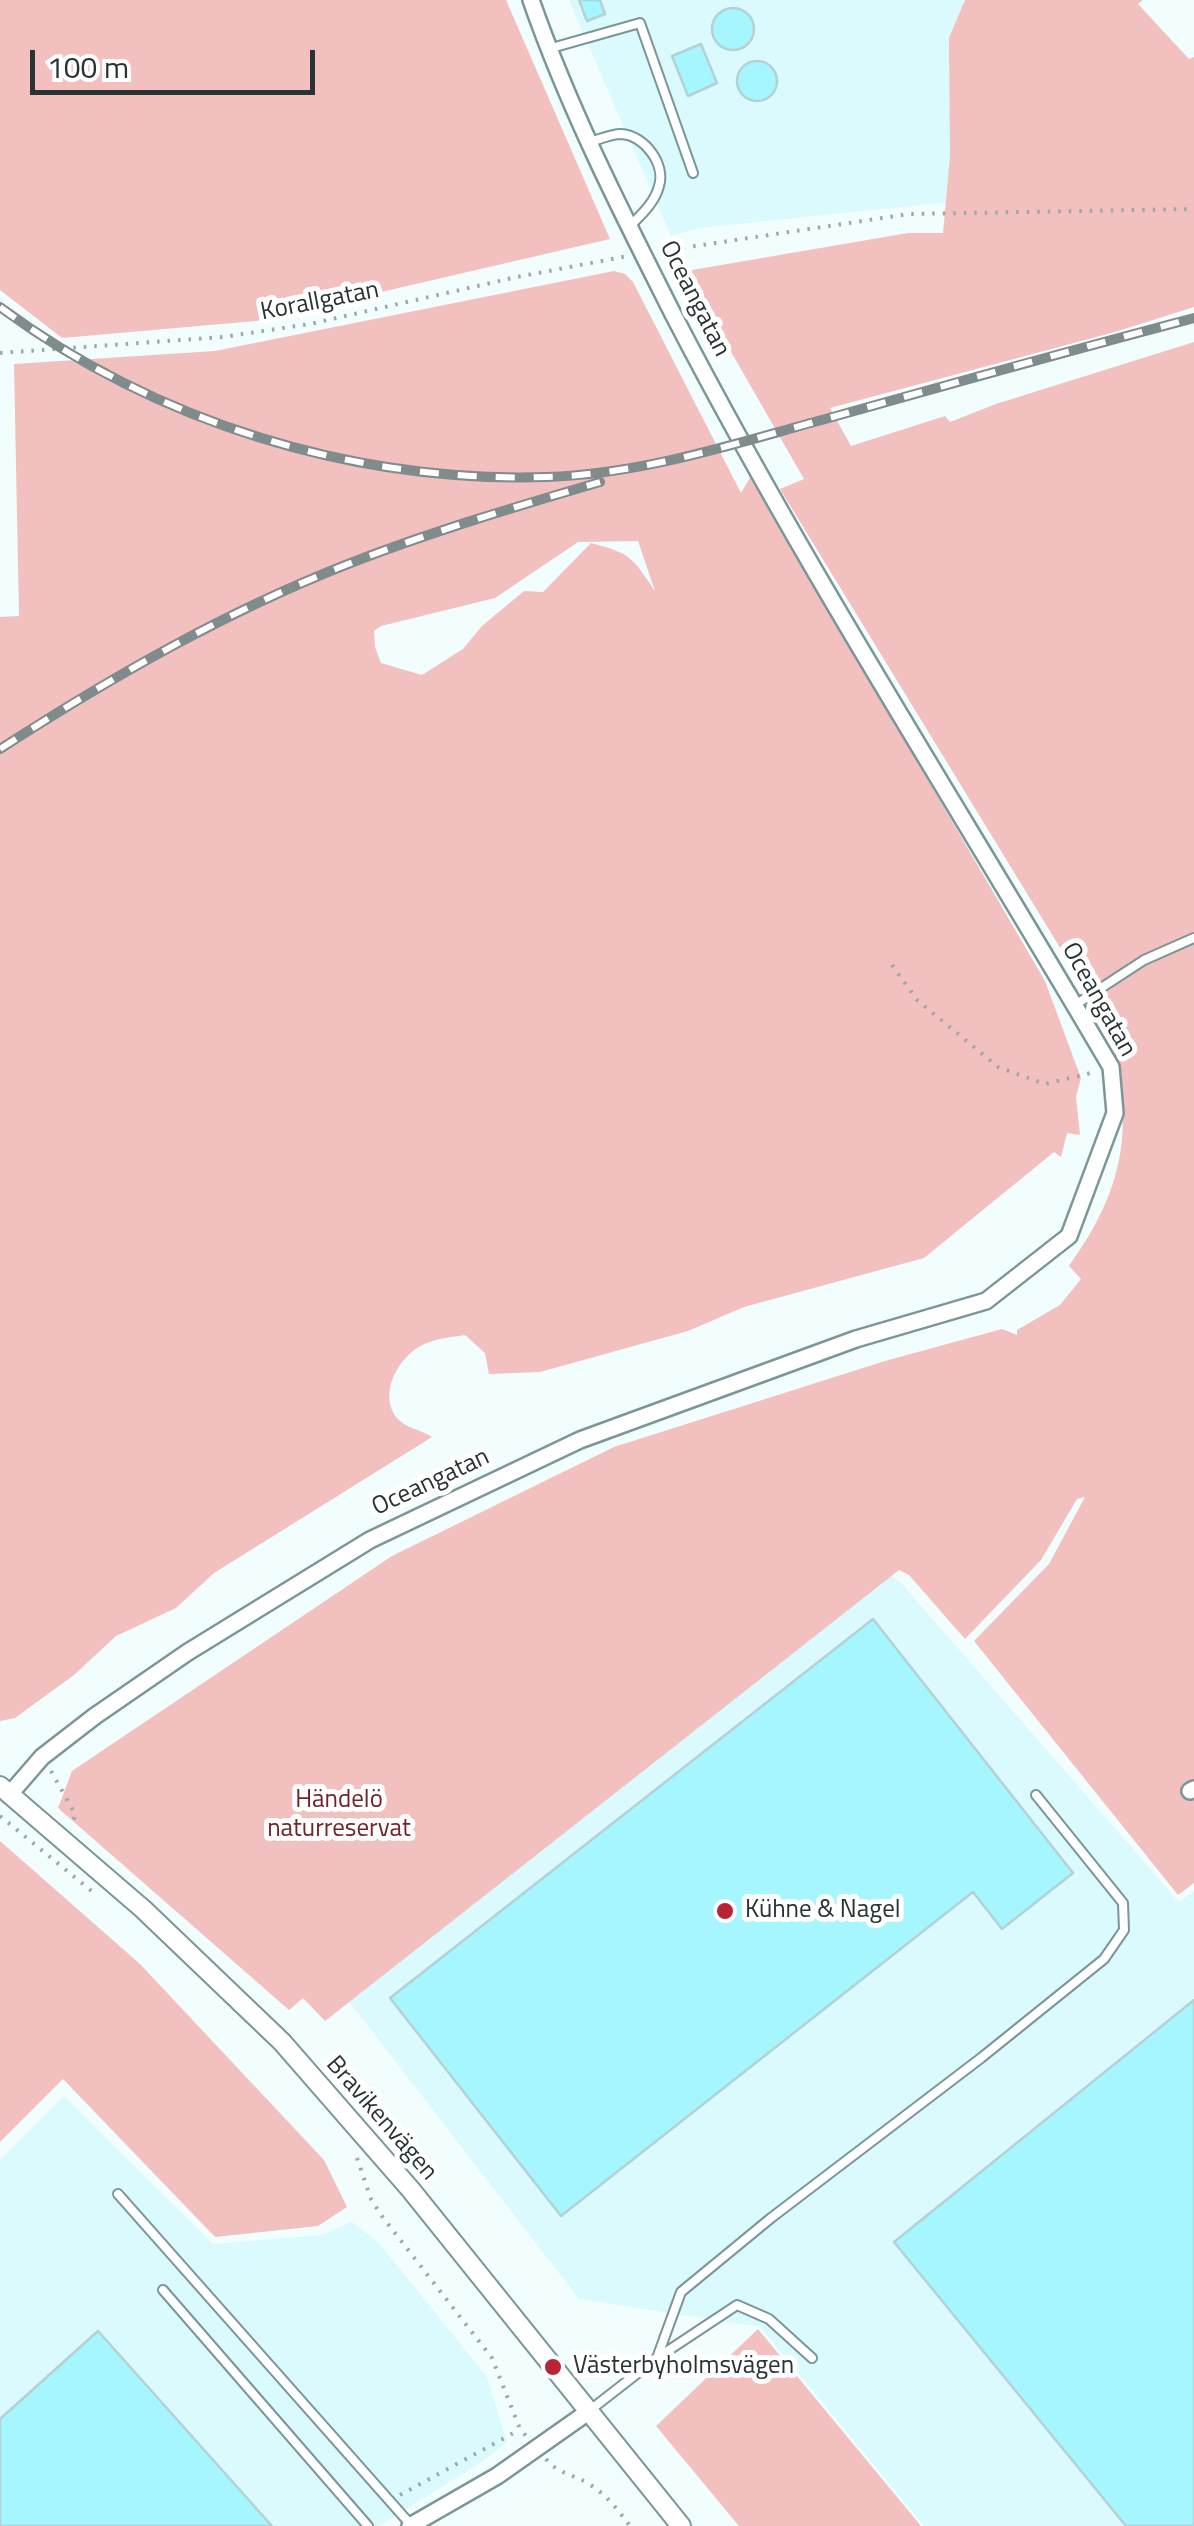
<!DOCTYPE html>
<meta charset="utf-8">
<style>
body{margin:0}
#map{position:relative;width:1194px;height:2526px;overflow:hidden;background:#f2fdfe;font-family:"Titillium Web",sans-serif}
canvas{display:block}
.scale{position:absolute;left:30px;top:50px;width:285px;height:45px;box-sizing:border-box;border:5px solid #283334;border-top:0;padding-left:12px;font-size:30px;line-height:35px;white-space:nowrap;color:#283334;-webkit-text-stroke:8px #fff;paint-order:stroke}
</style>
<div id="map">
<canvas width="1194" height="2526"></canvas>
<div class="scale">100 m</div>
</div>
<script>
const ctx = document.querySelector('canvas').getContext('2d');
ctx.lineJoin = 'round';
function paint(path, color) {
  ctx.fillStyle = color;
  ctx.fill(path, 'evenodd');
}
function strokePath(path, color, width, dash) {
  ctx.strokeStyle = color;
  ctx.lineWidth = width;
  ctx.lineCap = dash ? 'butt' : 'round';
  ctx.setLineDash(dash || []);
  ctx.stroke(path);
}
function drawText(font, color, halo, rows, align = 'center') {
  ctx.font = font + ' "Titillium Web",sans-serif';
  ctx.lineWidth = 10;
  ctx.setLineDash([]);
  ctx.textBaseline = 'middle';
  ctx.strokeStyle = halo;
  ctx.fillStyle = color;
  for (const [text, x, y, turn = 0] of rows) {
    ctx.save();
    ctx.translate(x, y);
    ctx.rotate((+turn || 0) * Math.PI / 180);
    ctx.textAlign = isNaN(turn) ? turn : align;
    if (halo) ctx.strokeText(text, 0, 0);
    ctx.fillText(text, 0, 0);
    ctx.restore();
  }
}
paint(new Path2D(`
 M569 0H962L979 51 959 201 699 228 671 236Z
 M867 1557 902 1584 1179 1902 1194 1891V2526H924L760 2327 579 2299 337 1986Z
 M64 2096 213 2244 321 2235 352 2222 379 2243 487 2377 507 2442 482 2462 379 2526H0V2160Z`), '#dbfafd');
paint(new Path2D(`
 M0 0H506L610 239 256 321 62 338 0 290Z
 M965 0H1143L1138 4 1189 59 1194 57V307L1115 332 830 408 851 446 945 416 950 422 996 404 1194 342V1883L1178 1895 974 1641 1049 1564 1085 1497 1077 1499 1041 1560 965 1639 909 1575 899 1570 325 2021 303 1998 289 2010 58 1808 72 1771 392 1556 614 1447 885 1361 1002 1329 1017 1335V1330L1060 1305 1081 1279 1069 1266C1130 1181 1136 1116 1103 1018L780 489 804 479 687 275 692 270 908 233H943L950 156 949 38Z
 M614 271 625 274 633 282 741 493 751 476 1045 981 1081 1078 1076 1097 1080 1135 1067 1133 1061 1157 1054 1152 924 1258 744 1307 688 1331 540 1372 489 1374 485 1353 465 1335C453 1337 439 1338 427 1343 400 1353 376 1394 398 1419 406 1428 421 1430 432 1437L214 1573 176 1608 116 1636 74 1675 15 1718 0 1721V617L19 616 14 364 215 351ZM638 541 655 591C632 557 632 554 591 543L543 592 524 591 482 626 463 649 422 675 381 663 375 647 374 631 381 626 495 598 578 542Z
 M0 1841 140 1964 324 2160 347 2207 318 2226 215 2237 63 2079 0 2142Z
 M758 2329 921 2526H739L656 2426Z`), '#f2c0be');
const building = new Path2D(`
 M579 0H600L605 14 587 21Z
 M712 29a21 21 0 1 1 42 0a21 21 0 1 1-42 0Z
 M701 44 717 83 688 96 672 56Z
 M737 81a20 20 0 1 1 40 0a20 20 0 1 1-40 0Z
 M873 1619 1073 1873 1002 1929 973 1892 561 2216 390 1998Z
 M1194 2000V2526H1126L894 2242Z
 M98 2331 272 2526H0V2419Z`);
paint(building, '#a6f6ff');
strokePath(building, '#b4d1d4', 2.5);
const service = new Path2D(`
 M548 49 640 23 693 173
 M590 142C600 139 611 134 621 134 644 135 666 164 659 186 655 202 642 214 631 225
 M1075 1005 1144 960 1194 938
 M118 2194 411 2525
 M163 2290 368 2526
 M657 2358 737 2305 769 2319 812 2358
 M589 2411 657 2358 681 2292 771 2218 981 2058 1104 1959 1124 1930 1123 1903 1036 1795`);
const minor = new Path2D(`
 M1190 1791 1194 1789
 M10 1794 42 1757 95 1716 188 1652 370 1540 580 1440 856 1339 986 1301 1069 1236 1115 1113 1111 1067C965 817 807 573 674 316 622 213 569 109 531 0
 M410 2526 497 2476 588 2412`);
const tertiary = new Path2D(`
 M0 1786 143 1909 282 2042 411 2190 681 2526`);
strokePath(service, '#7b9698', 12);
strokePath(minor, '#7b9698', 20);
strokePath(tertiary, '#7b9698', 22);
strokePath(new Path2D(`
 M662 251 909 214 1194 209
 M0 353 223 337 310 324 517 277 628 256
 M892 965 917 1000 998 1067 1045 1084 1095 1072
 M51 1771 75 1814 73 1825
 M0 1816 94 1893
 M357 2158 371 2199 381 2215 492 2358 520 2429 527 2437
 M546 2459C558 2474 573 2474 589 2484 606 2494 618 2510 630 2526
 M400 2495 519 2430`), '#9ca7a8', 4, [2.5, 8]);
strokePath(service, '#fff', 8);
strokePath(minor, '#fff', 15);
strokePath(tertiary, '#fff', 18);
const rail = new Path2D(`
 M0 307C156 422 353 483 547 477 644 474 736 443 829 418 950 384 1072 350 1194 318
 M0 749C110 678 225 612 348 564 430 532 515 507 600 482`);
strokePath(rail, '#808b8c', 10);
strokePath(rail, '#fff', 6, [19]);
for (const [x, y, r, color] of [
 [725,1911,10,"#b62436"],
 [553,2367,10,"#b62436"]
]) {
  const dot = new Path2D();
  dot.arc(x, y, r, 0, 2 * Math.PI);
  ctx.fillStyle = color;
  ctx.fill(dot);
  strokePath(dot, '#fff', 4);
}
drawText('25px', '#283334', '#fff', [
 ["Oceangatan",694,299,63],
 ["Korallgatan",320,302,-11],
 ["Oceangatan",1098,1000,61],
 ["Oceangatan",431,1483,-25],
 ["Bravikenvägen",381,2119,49]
]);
drawText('25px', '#722429', '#fff', [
 ["Händelö",339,1801],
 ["naturreservat",339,1830]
]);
drawText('25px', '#283334', '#fff', [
 ["Kühne & Nagel",745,1911],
 ["Västerbyholmsvägen",573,2367]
], 'left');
</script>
